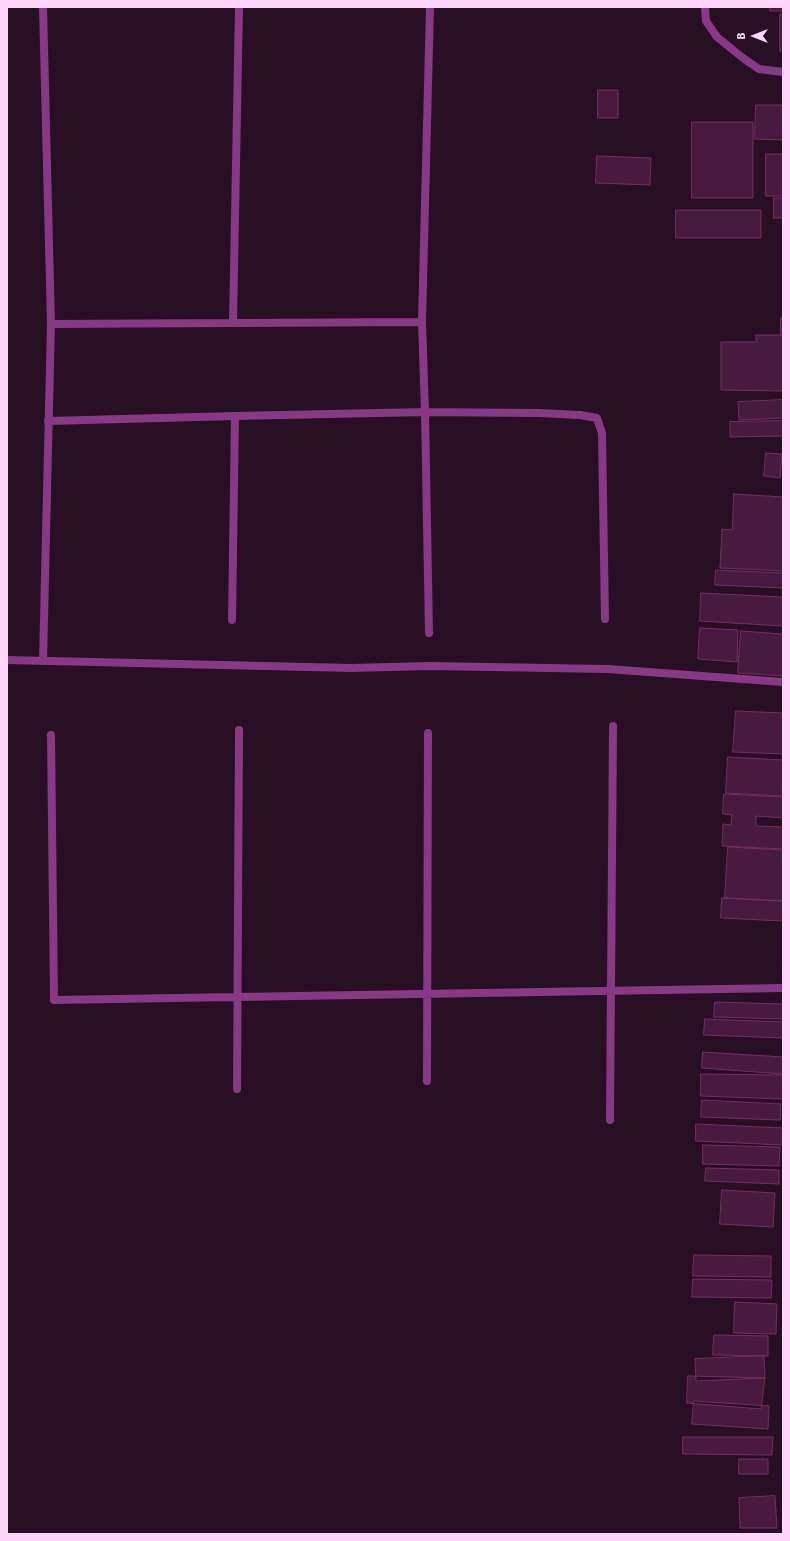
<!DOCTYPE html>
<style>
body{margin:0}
#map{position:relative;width:790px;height:1541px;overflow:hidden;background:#280f24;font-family:"Fira Sans",sans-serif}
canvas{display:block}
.frame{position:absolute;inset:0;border:8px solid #ffd6fb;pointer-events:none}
.north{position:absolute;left:734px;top:16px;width:40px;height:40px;-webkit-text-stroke:3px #280f24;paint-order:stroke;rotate:270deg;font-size:11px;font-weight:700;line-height:16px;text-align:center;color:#ffd6fb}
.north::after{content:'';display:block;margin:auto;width:14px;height:18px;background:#ffd6fb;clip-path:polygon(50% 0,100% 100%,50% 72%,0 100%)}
</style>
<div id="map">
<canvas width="790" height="1541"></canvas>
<div class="frame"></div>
<div class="north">B</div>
</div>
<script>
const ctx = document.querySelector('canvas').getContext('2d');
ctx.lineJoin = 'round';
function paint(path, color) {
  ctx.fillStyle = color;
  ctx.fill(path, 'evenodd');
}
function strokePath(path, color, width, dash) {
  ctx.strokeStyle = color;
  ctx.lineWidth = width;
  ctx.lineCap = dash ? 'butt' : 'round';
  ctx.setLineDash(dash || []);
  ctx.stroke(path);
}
const building = new Path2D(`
 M770 7H783V11H770Z
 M780 14H783V51H780Z
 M598 90H618V118H598Z
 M756 105H783V140L755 139Z
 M692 122H753V198H692Z
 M766 154H783V196H766Z
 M597 156 651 158 650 185 596 183Z
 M774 198H783V218H774Z
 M676 210H761V238H676Z
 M781 318H783V335H781Z
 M756 335H783V391L721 390V342H756Z
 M783 400V418L739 420 738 402Z
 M783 421V436L730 437V422Z
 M766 453 782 454 780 478 764 476Z
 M734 494 783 497V571L720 568 722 529 732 530Z
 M716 570 783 573V588L715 585Z
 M701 593 783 597V626L700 621Z
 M700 628 738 630 737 662 698 659Z
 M741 631 783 634V676L738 673Z
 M736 711 783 713V754L733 752Z
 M728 757 783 760V796L726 793Z
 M724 794 783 797V818L756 816V826L783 827V849L722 846 723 824 731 825 732 815 723 814Z
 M728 847 783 850V901L725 898Z
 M722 898 783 901V921L721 918Z
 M715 1002 783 1004V1019L714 1017Z
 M705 1019 783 1022V1038L704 1035Z
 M703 1052 783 1057V1074L702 1068Z
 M701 1074 783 1075V1099L701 1096Z
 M702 1100 781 1104 780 1120 701 1117Z
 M696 1124 783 1128V1145L696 1141Z
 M703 1145 780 1147 779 1166 703 1164Z
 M706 1168 779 1170V1184L705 1181Z
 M722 1190 775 1193 773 1227 720 1224Z
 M694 1255 771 1256V1277L693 1276Z
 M693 1279 772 1280 771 1298 692 1297Z
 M735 1302 777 1304 776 1334 734 1333Z
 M714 1335 768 1336V1356L713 1355Z
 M764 1356 765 1378 696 1381 695 1359Z
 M688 1376 765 1378 761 1409 687 1403Z
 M694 1401 769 1406 768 1429 692 1424Z
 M683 1437H773L772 1455 683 1454Z
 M739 1459H768V1474H739Z
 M775 1496 777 1528H740L739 1498Z`);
paint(building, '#491a40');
strokePath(building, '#762c68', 1);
strokePath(new Path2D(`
 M705 7 706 21 717 37 743 58 759 69 783 72`), '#883986', 8);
strokePath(new Path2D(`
 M233 322 239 7
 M51 324 422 322
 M48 421 235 416 425 412 538 413 580 415 597 418 602 433 605 619
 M232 620 235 416
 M429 633 425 412 422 322 430 7
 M7 660 350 668 430 666 608 669 783 682
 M43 661 51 324 43 7
 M51 735 54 1000 783 988
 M427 1081 428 733
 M237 1089 239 730
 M610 1120 613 726`), '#883986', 8);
</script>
